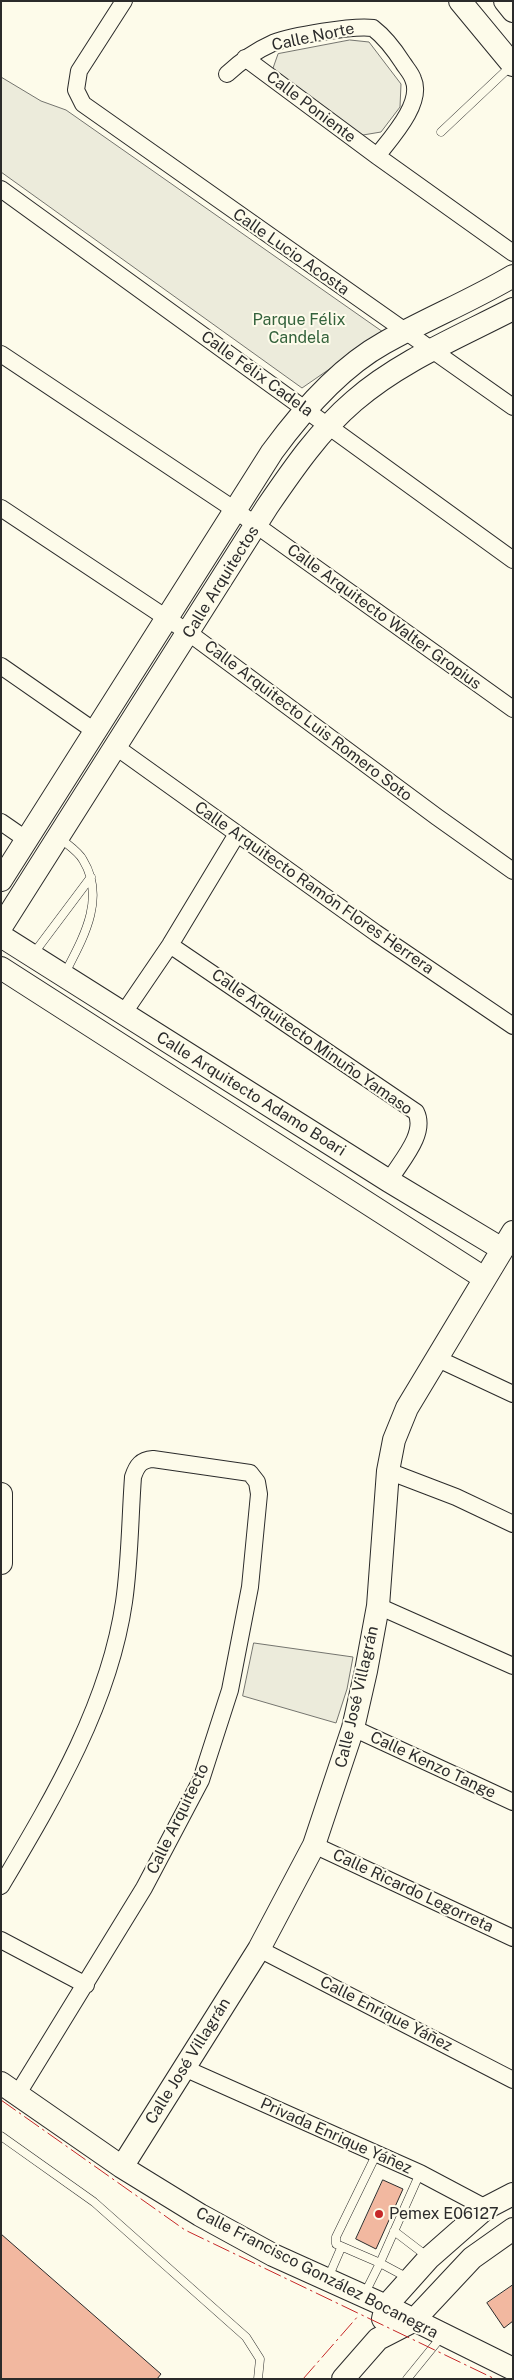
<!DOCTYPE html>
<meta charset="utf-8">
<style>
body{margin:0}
#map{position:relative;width:514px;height:2380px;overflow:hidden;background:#fdfbea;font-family:"Public Sans",sans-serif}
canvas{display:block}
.frame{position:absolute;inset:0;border:2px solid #2b2b2b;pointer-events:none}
</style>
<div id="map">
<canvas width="514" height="2380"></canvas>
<div class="frame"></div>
</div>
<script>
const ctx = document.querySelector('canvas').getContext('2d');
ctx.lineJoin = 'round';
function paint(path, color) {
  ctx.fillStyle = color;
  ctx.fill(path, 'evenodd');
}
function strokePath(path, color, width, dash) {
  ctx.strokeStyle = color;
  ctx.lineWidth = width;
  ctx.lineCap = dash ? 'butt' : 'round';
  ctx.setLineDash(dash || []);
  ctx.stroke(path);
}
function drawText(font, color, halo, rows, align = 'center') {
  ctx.font = font + ' "Public Sans",sans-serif';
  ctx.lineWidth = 4;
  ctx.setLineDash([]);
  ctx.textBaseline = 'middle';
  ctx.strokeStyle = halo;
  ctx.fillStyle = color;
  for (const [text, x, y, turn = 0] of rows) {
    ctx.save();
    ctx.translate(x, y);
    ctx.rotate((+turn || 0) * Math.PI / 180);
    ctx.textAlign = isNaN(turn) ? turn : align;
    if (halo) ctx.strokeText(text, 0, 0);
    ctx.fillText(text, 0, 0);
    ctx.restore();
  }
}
const green = new Path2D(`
 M350 40 369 42 401 84 400 107 381 132 363 135 342 126 272 71 278 54Z
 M1 77 41 101 66 110 383 332 302 388 1 172Z
 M254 1643 353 1657 347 1689 336 1723 243 1696Z`);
paint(green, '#ecebdb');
strokePath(green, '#74746e', 1);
const building = new Path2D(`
 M383 2180 403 2189 376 2249 356 2239Z
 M1 2234 161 2374 157 2379H1Z
 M513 2285V2321L504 2328 487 2303Z`);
paint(building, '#f2b8a0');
strokePath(building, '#2b2b2b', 1);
const lane = new Path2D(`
 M441 132 511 66
 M61 839C68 845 79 852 83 860 107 899 82 940 64 975
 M34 953 91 877
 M1 2136 94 2202 246 2337 260 2359 258 2379
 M377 2153 336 2237V2244L380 2263 420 2173
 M394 2231 428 2257
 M328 2278 341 2248
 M364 2295 380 2263 408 2278
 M407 2379 442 2336`);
const street = new Path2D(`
 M124 1 79 71 76 90 83 104 513 407
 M245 58 377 156 513 253
 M227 74C241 61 255 51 273 43 291 36 354 25 373 28 386 38 394 49 403 63 406 68 411 73 413 79 424 103 390 139 377 156
 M1 189 513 560
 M1 354 235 510 513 709
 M1 508 189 633 437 817 513 871
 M1 666 96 732
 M116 747 376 933 513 1026
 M1 822 27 840
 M170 945 416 1112C427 1134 400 1162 389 1181
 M123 1014 170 945 237 834
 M436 1358 513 1394
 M388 1471 456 1497 513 1524
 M378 1606 513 1666
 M353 1728 513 1802
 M314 1845 513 1938
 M1 1886C53 1798 109 1705 124 1602 130 1561 130 1518 133 1477 137 1465 141 1460 153 1459L250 1473 257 1482 259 1494 250 1587 230 1690 201 1780 144 1888 17 2095
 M1 1940 86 1985
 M259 1949 513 2080
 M184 2068 420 2173 486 2208`);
const secondary = new Path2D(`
 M460 1 513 65
 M505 1 513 11
 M1 880 272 452C302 411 339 368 384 343 426 319 471 301 513 276
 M1 927 267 507C293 469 319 431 354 401 400 361 459 337 513 309
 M1 936 389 1181 502 1249
 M1 968 484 1278
 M1 1494V1563
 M1 2083 122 2167 200 2215 273 2255 386 2306 513 2369
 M122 2167 259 1949 314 1845 353 1728 366 1671 378 1606 388 1471 394 1440 407 1408 513 1232
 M383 2319 386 2306 429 2258 486 2208 513 2194
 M343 2379 378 2339 413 2321 472 2258 513 2229`);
strokePath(lane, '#2b2b2b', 9);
strokePath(street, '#2b2b2b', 18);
strokePath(secondary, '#2b2b2b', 24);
strokePath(lane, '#fdfbea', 8);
strokePath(street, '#fdfbea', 16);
strokePath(secondary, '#fdfbea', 22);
strokePath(new Path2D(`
 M1 2100 185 2230 495 2379
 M303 2379 359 2315`), '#c62828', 1, [18, 4, 2.5, 4]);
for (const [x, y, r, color] of [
 [379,2214,5,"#c62828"]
]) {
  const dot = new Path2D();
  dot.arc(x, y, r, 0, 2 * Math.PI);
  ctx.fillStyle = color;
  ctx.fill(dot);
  strokePath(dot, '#fdfbea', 2);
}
drawText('16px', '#2b2b2b', '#fdfbea', [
 ["Calle Norte",313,37,-12],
 ["Calle Poniente",311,107,37],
 ["Calle Lucio Acosta",291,252,35],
 ["Calle Félix Cadela",257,374,36],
 ["Calle Arquitectos",221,582,-58],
 ["Calle Arquitecto Walter Gropius",384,617,36],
 ["Calle Arquitecto Luis Romero Soto",308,721,37],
 ["Calle Arquitecto Ramón Flores Herrera",314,888,35],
 ["Calle Arquitecto Minuño Yamaso",312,1042,35],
 ["Calle Arquitecto Adamo Boari",251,1094,32],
 ["Calle José Villagrán",357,1697,-77],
 ["Calle Kenzo Tange",433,1765,25],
 ["Calle Arquitecto",178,1819,-64],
 ["Calle Ricardo Legorreta",413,1891,25],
 ["Calle Enrique Yáñez",386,2014,27],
 ["Calle José Villagrán",188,2061,-58],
 ["Privada Enrique Yáñez",336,2136,24],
 ["Calle Francisco González Bocanegra",317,2273,27]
]);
drawText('16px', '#34623c', '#fdfbea', [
 ["Parque Félix",299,320],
 ["Candela",299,338]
]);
drawText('16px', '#2b2b2b', '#fdfbea', [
 ["Pemex E06127",389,2214]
], 'left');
</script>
